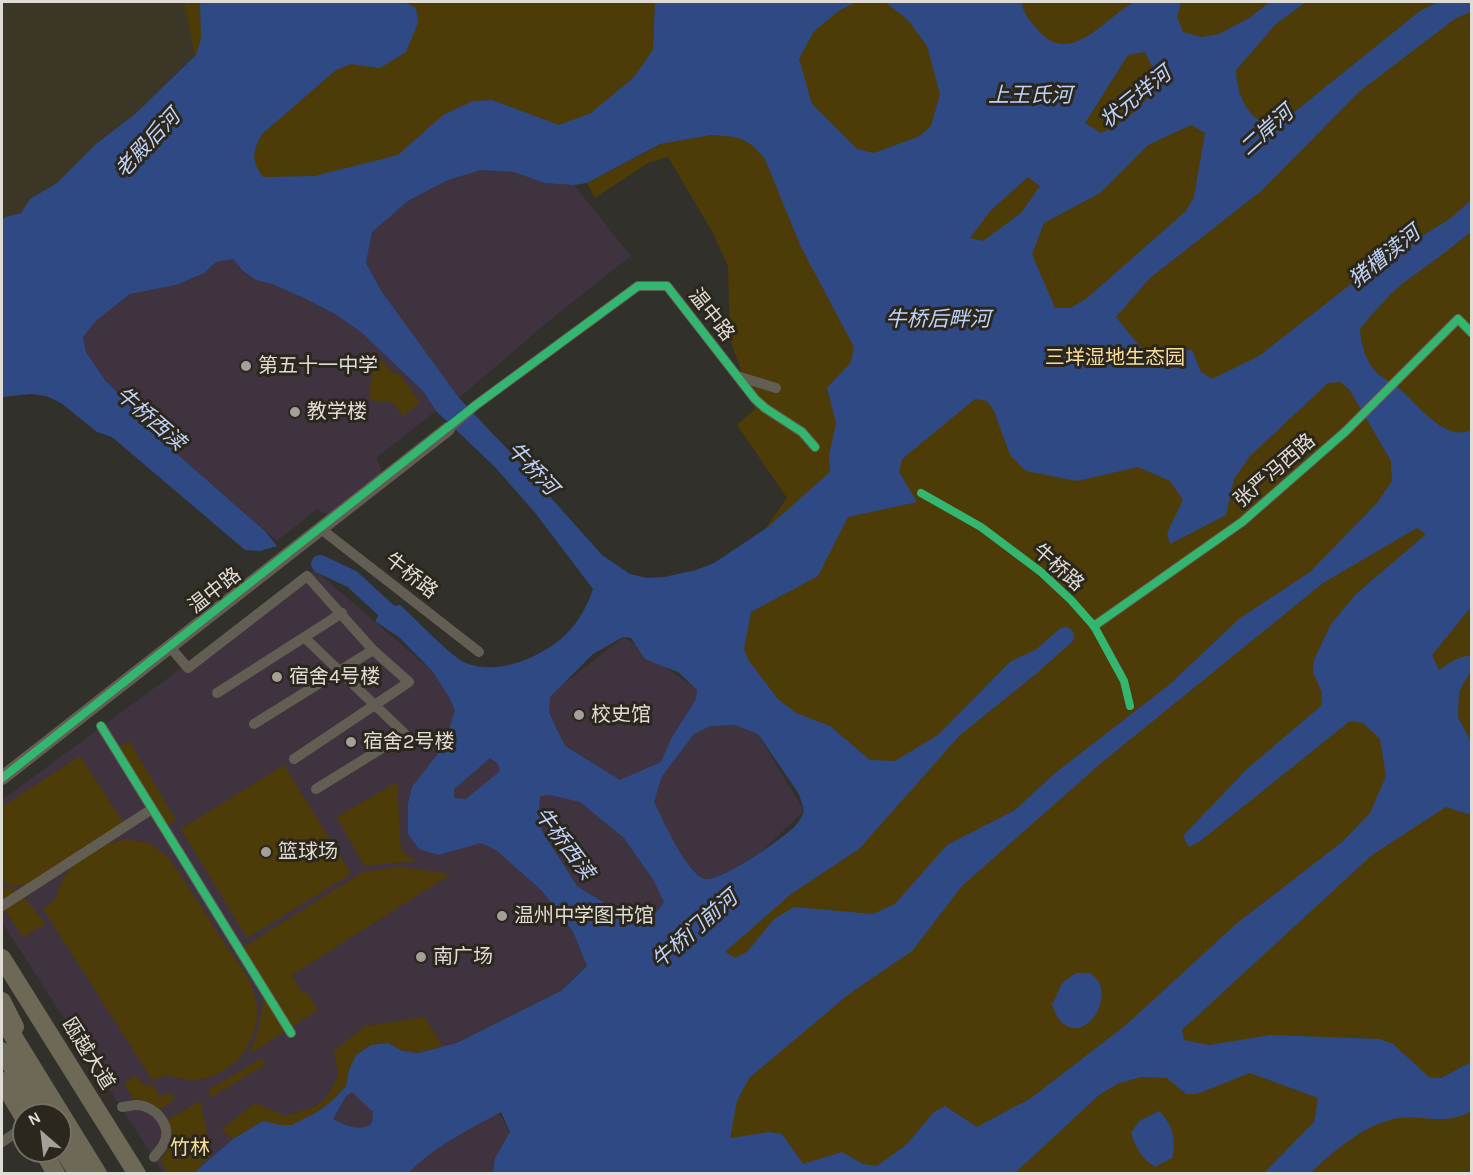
<!DOCTYPE html>
<meta charset="utf-8">
<style>
body{margin:0}
#map{position:relative;width:1473px;height:1175px;overflow:hidden;background:#32302a;font-family:Karla,sans-serif}
canvas{display:block}
.frame{position:absolute;inset:0;border:3px solid #dfdcd5;pointer-events:none}
.north{position:absolute;left:12px;top:1103px;width:60px;height:60px;box-sizing:border-box;background:#2c271c;border:2px solid #746f66;border-radius:50%;rotate:332deg;font-size:16px;font-weight:700;line-height:24px;text-align:center;color:#dfdcd5}
.north::after{content:'';display:block;margin:auto;width:21px;height:27px;background:#a2a099;clip-path:polygon(50% 0,100% 100%,50% 72%,0 100%)}
</style>
<div id="map">
<canvas width="1473" height="1175"></canvas>
<div class="frame"></div>
<div class="north">N</div>
</div>
<script>
const ctx = document.querySelector('canvas').getContext('2d');
ctx.lineJoin = 'round';
function paint(path, color) {
  ctx.fillStyle = color;
  ctx.fill(path, 'evenodd');
}
function strokePath(path, color, width, dash) {
  ctx.strokeStyle = color;
  ctx.lineWidth = width;
  ctx.lineCap = dash ? 'butt' : 'round';
  ctx.setLineDash(dash || []);
  ctx.stroke(path);
}
function drawText(font, color, halo, rows, align = 'center') {
  ctx.font = font + ' Karla,"Noto Sans SC",sans-serif';
  ctx.lineWidth = 6;
  ctx.setLineDash([]);
  ctx.textBaseline = 'middle';
  ctx.strokeStyle = halo;
  ctx.fillStyle = color;
  for (const [text, x, y, turn = 0] of rows) {
    ctx.save();
    ctx.translate(x, y);
    ctx.rotate((+turn || 0) * Math.PI / 180);
    ctx.textAlign = isNaN(turn) ? turn : align;
    if (halo) ctx.strokeText(text, 0, 0);
    ctx.fillText(text, 0, 0);
    ctx.restore();
  }
}
paint(new Path2D(`
 M2 2H200L196 55 135 114 96 144 57 183 30 199 21 213 5 217 2 220Z`), '#3c3626');
paint(new Path2D(`
 M481 170 514 172 544 183 574 185 631 256 550 320 459 398 395 312 361 331 423 391 436 411 376 458 383 473 327 515 317 509 277 541 177 454 105 380 86 352 83 337 97 320 130 294 176 285 215 255 233 259 243 271 256 280 272 284 304 298 335 314 353 326 387 300 366 263 372 232 408 201 448 180Z
 M315 570 433 672 512 724 624 637 758 734 804 811 761 852 647 925 611 907 577 886 555 852 520 872 542 891 573 932 587 965 561 991 457 1043 510 1132 494 1164 493 1173 164 1174 2 922V800Z`), '#3f3340');
paint(new Path2D(`
 M184 2H1471V1173H668L574 1042 835 804 686 641 787 498 737 425 755 409 730 340 728 266 713 233 668 157 648 163 595 198 587 183 661 144 649 123 228 222Z
 M372 351 393 373 400 375 420 402 403 416 391 401C368 404 365 397 373 377L363 366Z
 M129 741 176 820 166 826 119 747Z
 M80 756 123 822 27 885H10L2 881V807Z
 M284 765 351 874 247 938 181 829Z
 M397 782 401 851 417 861 364 866 337 817Z
 M128 839 151 844 169 858C186 883 203 909 219 935 233 956 255 981 257 1007 259 1027 248 1052 233 1064 209 1082 193 1083 165 1075L153 1081 43 909C60 898 54 899 62 882 74 855 100 844 128 839Z
 M399 867 451 874 292 975 303 994 307 992 318 1010 250 1054 259 1026 265 992 239 950 363 872Z
 M2 887 17 889 46 924 23 937 2 906Z
 M425 1017 442 1046C417 1054 412 1056 388 1043L349 1070C348 1076 348 1083 345 1088 335 1103 308 1121 291 1125 282 1127 272 1123 263 1121L233 1139 221 1130 255 1103 285 1116 316 1106 327 1097 338 1076 334 1051 365 1026Z
 M262 1058 266 1064 212 1097 208 1090Z
 M135 1075 146 1086 153 1084 159 1096 171 1093 175 1099 159 1110C152 1102 146 1100 135 1102L124 1083Z
 M200 1101 212 1154 194 1173H168L160 1160C170 1149 175 1135 167 1120Z`), '#4d3c07');
paint(new Path2D(`
 M200 2H405L416 8 418 23 406 52 380 68 351 64 336 70 262 134C252 153 251 160 263 177L314 176 398 155 443 115 473 101 492 100 559 125 591 113 634 77 653 50 655 2H856L840 10 814 31 799 59 812 104 857 149 874 153 920 136 931 126 940 94 927 46 908 20 885 2H1022C1022 13 1030 20 1037 29 1071 70 1105 16 1135 2 1144 0 1170 2 1181 2L1177 17 1183 32 1201 37 1219 34 1249 18 1270 2H1306L1276 24 1236 70C1237 96 1248 123 1277 126L1420 11 1438 2H1471V12L1456 18 1360 91 1261 191 1150 278 1116 317 1142 349 1192 350 1201 372 1212 379 1259 356 1374 266 1451 218 1471 200V232C1451 248 1431 263 1410 278 1391 291 1375 311 1360 329 1361 344 1365 360 1376 372 1383 379 1395 384 1402 391 1419 406 1445 442 1471 430V607L1432 655 1439 670C1449 663 1460 655 1471 656V670L1459 692 1458 717 1471 742V815L1446 807 1372 855 1182 1030 1184 1040 1209 1045 1271 1035 1380 1039 1393 1044 1429 1077 1441 1078 1471 1062V1111C1445 1126 1427 1115 1399 1118 1365 1123 1333 1152 1309 1174L1264 1173 1314 1122 1318 1098 1250 1073 1197 1094H1186L1167 1078 1142 1077 1119 1083 1099 1095 1015 1173H493L495 1158 510 1132 501 1112C466 1131 437 1145 408 1173H194L233 1139 263 1121 280 1125H292L319 1111 333 1100 346 1086 349 1070 356 1055 371 1045 388 1043 402 1051 418 1053 457 1043 561 991 587 966 573 932 542 891 496 850 481 843 438 855 419 849 408 834V804L412 787 444 746 455 710 449 697 433 672 400 638 375 621 384 607 400 605C413 616 453 659 466 663 495 675 533 660 557 642 574 630 587 608 593 589L536 514 495 467 436 411 423 391 361 332 335 314 304 298 272 284 256 280 243 271 233 259 216 262 204 273 176 285 130 294 97 320 83 337 86 352 105 380 177 454 265 531 277 546 260 551 245 550 112 437 97 432 61 403 46 396 31 394 2 397V220L5 217 21 213 30 199 57 183 96 144 135 114 196 55 201 39ZM1145 52 1159 80C1148 103 1124 123 1101 133L1085 123 1128 55ZM1191 125 1205 133 1194 197 1186 211 1086 299 1070 308H1055L1032 254 1044 223 1100 193 1148 145ZM711 135C739 137 746 136 765 159L801 247 854 347 851 362 827 388 836 423 829 455 830 472 768 527 714 563 696 570 664 577 647 578 630 574 602 555 511 453 459 398 382 292 366 263 372 232 408 201 448 180 481 170 514 172 544 183 574 185 587 183 660 144ZM1028 177 1040 186 1021 213 983 241 970 238 991 210ZM1340 382 1349 389 1391 461 1392 481 1377 503 1310 572 1240 618 1170 684 1054 774 1015 810 947 845 895 904 873 914 794 907 774 919 747 952 735 958 725 952 791 894 859 849 960 735 1036 674 1048 654 1035 650 1011 661 938 735 895 761 870 760 830 726 796 713 778 699 749 661 744 649 751 612 818 576 848 517 917 502 899 472 902 459 975 399 987 401 994 411 1010 455 1026 471 1077 481 1138 467 1170 481 1183 500 1167 533 1170 544 1226 515 1234 479 1250 456 1328 383ZM1417 528 1426 534 1355 595 1331 624 1314 660 1313 672 1322 693 1321 706 1247 769 1183 836 1189 847 1199 842 1350 721 1363 723 1380 739 1386 776 1370 813 1342 842 1236 924 1126 1025 1031 1098 977 1127 945 1106 934 1112 907 1144 877 1166 863 1164 842 1152 803 1164 782 1134 770 1132 730 1138 737 1101 749 1078 849 994 912 951 962 886 1100 764 1323 583ZM623 637 631 638 645 659 678 672 697 690 696 699 671 739 661 762 620 780 565 746 549 713 550 697 593 654ZM735 725 758 734 799 794 804 811C802 816 799 822 795 826 784 838 718 884 704 879 685 871 664 821 654 802L662 776 694 734 710 726ZM490 758 498 764 500 771 466 799 454 798V789ZM550 795 580 802 624 838 654 881 664 902 647 925 619 912 577 886 542 831 539 809 540 796ZM352 1092 373 1112 372 1123C361 1133 344 1125 333 1119L346 1096Z
 M1076 973H1091C1093 976 1098 980 1100 984 1109 1009 1080 1046 1058 1018 1056 1014 1054 1009 1052 1005L1062 983Z
 M1159 1111C1172 1123 1177 1141 1172 1158L1155 1167C1142 1159 1136 1148 1131 1133L1139 1121Z`), '#2f4984');
strokePath(new Path2D(`
 M320 564 352 579 402 625
 M1028 669 1065 636`), '#2f4984', 18);
strokePath(new Path2D(`
 M737 376 776 388
 M448 429 476 405 638 286H667L755 399 765 408 802 432 815 447
 M321 529 479 652
 M1094 626 1242 522 1346 431 1458 319 1472 333
 M305 638 405 734 316 789
 M170 647 188 668 307 576 373 650 254 724
 M217 693 342 613
 M101 726 291 1033
 M294 759 409 682 373 650
 M2 906 152 809
 M122 1107C126 1107 132 1105 136 1105 155 1105 174 1127 163 1145 161 1149 157 1153 154 1157
 M2 1142 21 1129`), '#635e53', 10);
strokePath(new Path2D(`
 M2 778 448 429`), '#635e53', 14);
strokePath(new Path2D(`
 M2 958 137 1174
 M2 1001 15 1027
 M2 1018 98 1174
 M2 1051 42 1115
 M2 1081 24 1118
 M60 1145 78 1174`), '#6e6856', 18);
strokePath(new Path2D(`
 M43 1151 56 1174`), '#6e6856', 18);
strokePath(new Path2D(`
 M921 493 981 527 1041 572 1071 600 1094 626 1124 681 1130 706
 M1094 626 1242 522 1346 431 1458 319 1472 333
 M101 726 291 1033
 M2 778 476 405 638 286H667L755 399 765 408 802 432 815 447`), '#33b770', 8);
for (const [x, y, r, color] of [
 [246,366,6,"#a2a099"],
 [295,412,6,"#a2a099"],
 [277,677,6,"#a2a099"],
 [579,715,6,"#a2a099"],
 [351,742,6,"#a2a099"],
 [266,852,6,"#a2a099"],
 [502,916,6,"#a2a099"],
 [421,957,6,"#a2a099"]
]) {
  const dot = new Path2D();
  dot.arc(x, y, r, 0, 2 * Math.PI);
  ctx.fillStyle = color;
  ctx.fill(dot);
  strokePath(dot, '#2c271c', 2);
}
drawText('20px', '#dfdcd5', '#2c271c', [
 ["温中路",711,315,52],
 ["张严冯西路",1275,471,-41],
 ["牛桥路",1058,568,41],
 ["牛桥路",411,576,38],
 ["温中路",215,591,-38],
 ["瓯越大道",88,1054,58]
]);
drawText('20px', '#f8de9d', '#2c271c', [
 ["三垟湿地生态园",1115,358],
 ["竹林",190,1148]
]);
drawText('20px', '#dfdcd5', '#2c271c', [
 ["第五十一中学",258,366],
 ["教学楼",307,412],
 ["宿舍4号楼",289,677],
 ["校史馆",591,715],
 ["宿舍2号楼",363,742],
 ["篮球场",278,852],
 ["温州中学图书馆",514,916],
 ["南广场",433,957]
], 'left');
drawText('italic 21px', '#c0d3fa', '#2c271c', [
 ["上王氏河",1030,96],
 ["状元垟河",1136,98,-39],
 ["二岸河",1267,131,-42],
 ["老殿后河",148,144,-47],
 ["猪槽渎河",1385,257,-39],
 ["牛桥后畔河",938,320],
 ["牛桥西渎",150,419,41],
 ["牛桥河",532,469,47],
 ["牛桥西渎",564,844,53],
 ["牛桥门前河",695,930,-41]
]);
</script>
